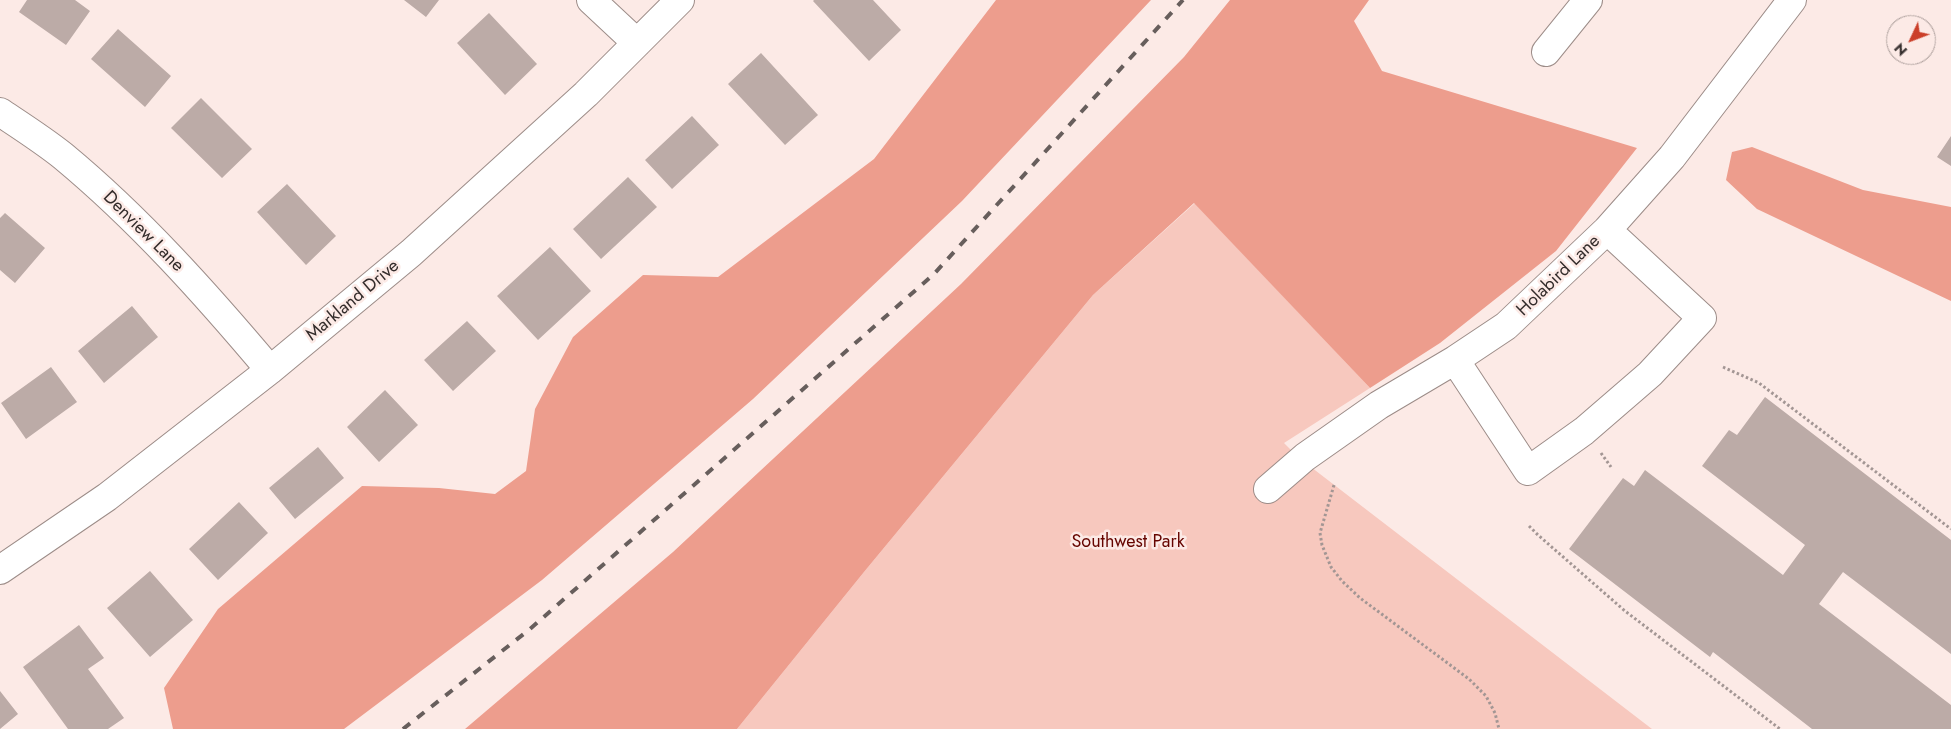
<!DOCTYPE html>
<style>
body{margin:0}
#map{position:relative;width:1951px;height:729px;overflow:hidden;background:#fceae6;font-family:Jost,sans-serif}
canvas{display:block}
.north{position:absolute;left:1886px;top:15px;width:50px;height:50px;box-sizing:border-box;background:#fceae6;border:1px solid #ac9e9b;border-radius:50%;rotate:227deg;font-size:14px;font-weight:700;line-height:20px;text-align:center;color:#332c2b}
.north::after{content:'';display:block;margin:auto;width:18px;height:22px;background:#cb3f29;clip-path:polygon(50% 0,100% 100%,50% 72%,0 100%)}
</style>
<div id="map">
<canvas width="1951" height="729"></canvas>
<div class="north">N</div>
</div>
<script>
const ctx = document.querySelector('canvas').getContext('2d');
ctx.lineJoin = 'round';
function paint(path, color) {
  ctx.fillStyle = color;
  ctx.fill(path, 'evenodd');
}
function strokePath(path, color, width, dash) {
  ctx.strokeStyle = color;
  ctx.lineWidth = width;
  ctx.lineCap = dash ? 'butt' : 'round';
  ctx.setLineDash(dash || []);
  ctx.stroke(path);
}
function drawText(font, color, halo, rows, align = 'center') {
  ctx.font = font + ' Jost,sans-serif';
  ctx.lineWidth = 5;
  ctx.setLineDash([]);
  ctx.textBaseline = 'middle';
  ctx.strokeStyle = halo;
  ctx.fillStyle = color;
  for (const [text, x, y, turn = 0] of rows) {
    ctx.save();
    ctx.translate(x, y);
    ctx.rotate((+turn || 0) * Math.PI / 180);
    ctx.textAlign = isNaN(turn) ? turn : align;
    if (halo) ctx.strokeText(text, 0, 0);
    ctx.fillText(text, 0, 0);
    ctx.restore();
  }
}
paint(new Path2D(`
 M1195 203 1370 388 1284 443 1298 457 1320 474 1652 729H737L864 572 1093 295Z`), '#f7c8be');
paint(new Path2D(`
 M996 0H1151L962 201 753 399 542 580 344 729H173L164 688 218 609 362 486 439 488 495 494 526 471 535 409 573 337 643 275 718 277 874 159Z
 M1230 0H1369L1354 21 1382 71 1637 148 1556 251 1440 343 1370 388 1194 203 1093 295 864 572 737 729H465L673 552 961 284 1184 57Z
 M1752 147 1863 190 1951 207V301L1757 209 1726 180 1732 152Z`), '#ed9d8d');
paint(new Path2D(`
 M27 0H75L90 11 66 45 19 12Z
 M404 0H439L426 17Z
 M814 0H873L901 30 869 61 813 1Z
 M489 13 537 64 505 95 457 43Z
 M118 29 171 76 145 107 91 59Z
 M761 53 818 115 785 145 728 84Z
 M201 98 252 149 222 178 171 128Z
 M692 116 719 145 672 189 645 160Z
 M1951 136V166L1937 157Z
 M628 177 657 207 601 259 573 229Z
 M287 184 336 236 306 265 257 212Z
 M5 213 45 248 15 283 0 270V218Z
 M550 247 591 291 538 340 497 296Z
 M132 306 158 337 104 383 78 351Z
 M467 321 496 351 453 391 424 360Z
 M51 367 77 402 26 439 1 403Z
 M385 390 418 425 379 462 347 427Z
 M1765 397 1951 540V654L1843 572 1819 604 1951 705V729H1812L1713 652 1710 657 1569 549 1623 478 1634 486 1645 470 1783 575 1805 545 1702 466 1729 430 1737 435Z
 M318 447 344 478 295 519 269 488Z
 M239 502 268 533 218 580 189 549Z
 M150 571 193 620 150 657 107 608Z
 M79 625 104 658 88 669 124 718 108 729H68L23 667Z
 M0 691 18 714 0 729Z`), '#bcaba7');
const minor = new Path2D(`
 M591 0 637 43
 M1546 52 1588 0
 M0 112C21 126 43 140 63 156 139 219 206 294 270 370
 M1455 360 1528 471 1584 431 1650 374 1702 318 1607 230
 M1268 489 1305 457 1379 405 1455 360 1506 326 1607 230 1672 157 1792 0
 M0 570 107 497 270 370 411 253 586 94 680 0`);
strokePath(minor, '#9c8c88', 30);
strokePath(new Path2D(`
 M1723 367 1759 383 1951 529
 M1601 453 1611 467
 M1334 485 1320 533 1322 545 1331 567 1342 581 1360 598 1469 679 1486 696 1495 713 1499 729
 M1529 526 1538 535 1625 611 1780 729`), '#a39694', 3, [2.5, 2.5]);
strokePath(minor, '#fff', 28);
strokePath(new Path2D(`
 M403 729 530 629 934 274 1183 0`), '#675e5c', 4, [9, 9]);
drawText('18px', '#332c2b', '#fceae6', [
 ["Denview Lane",143,232,45],
 ["Holabird Lane",1559,276,-44],
 ["Markland Drive",353,301,-40]
]);
drawText('18px', '#660500', '#fceae6', [
 ["Southwest Park",1128,543]
]);
</script>
